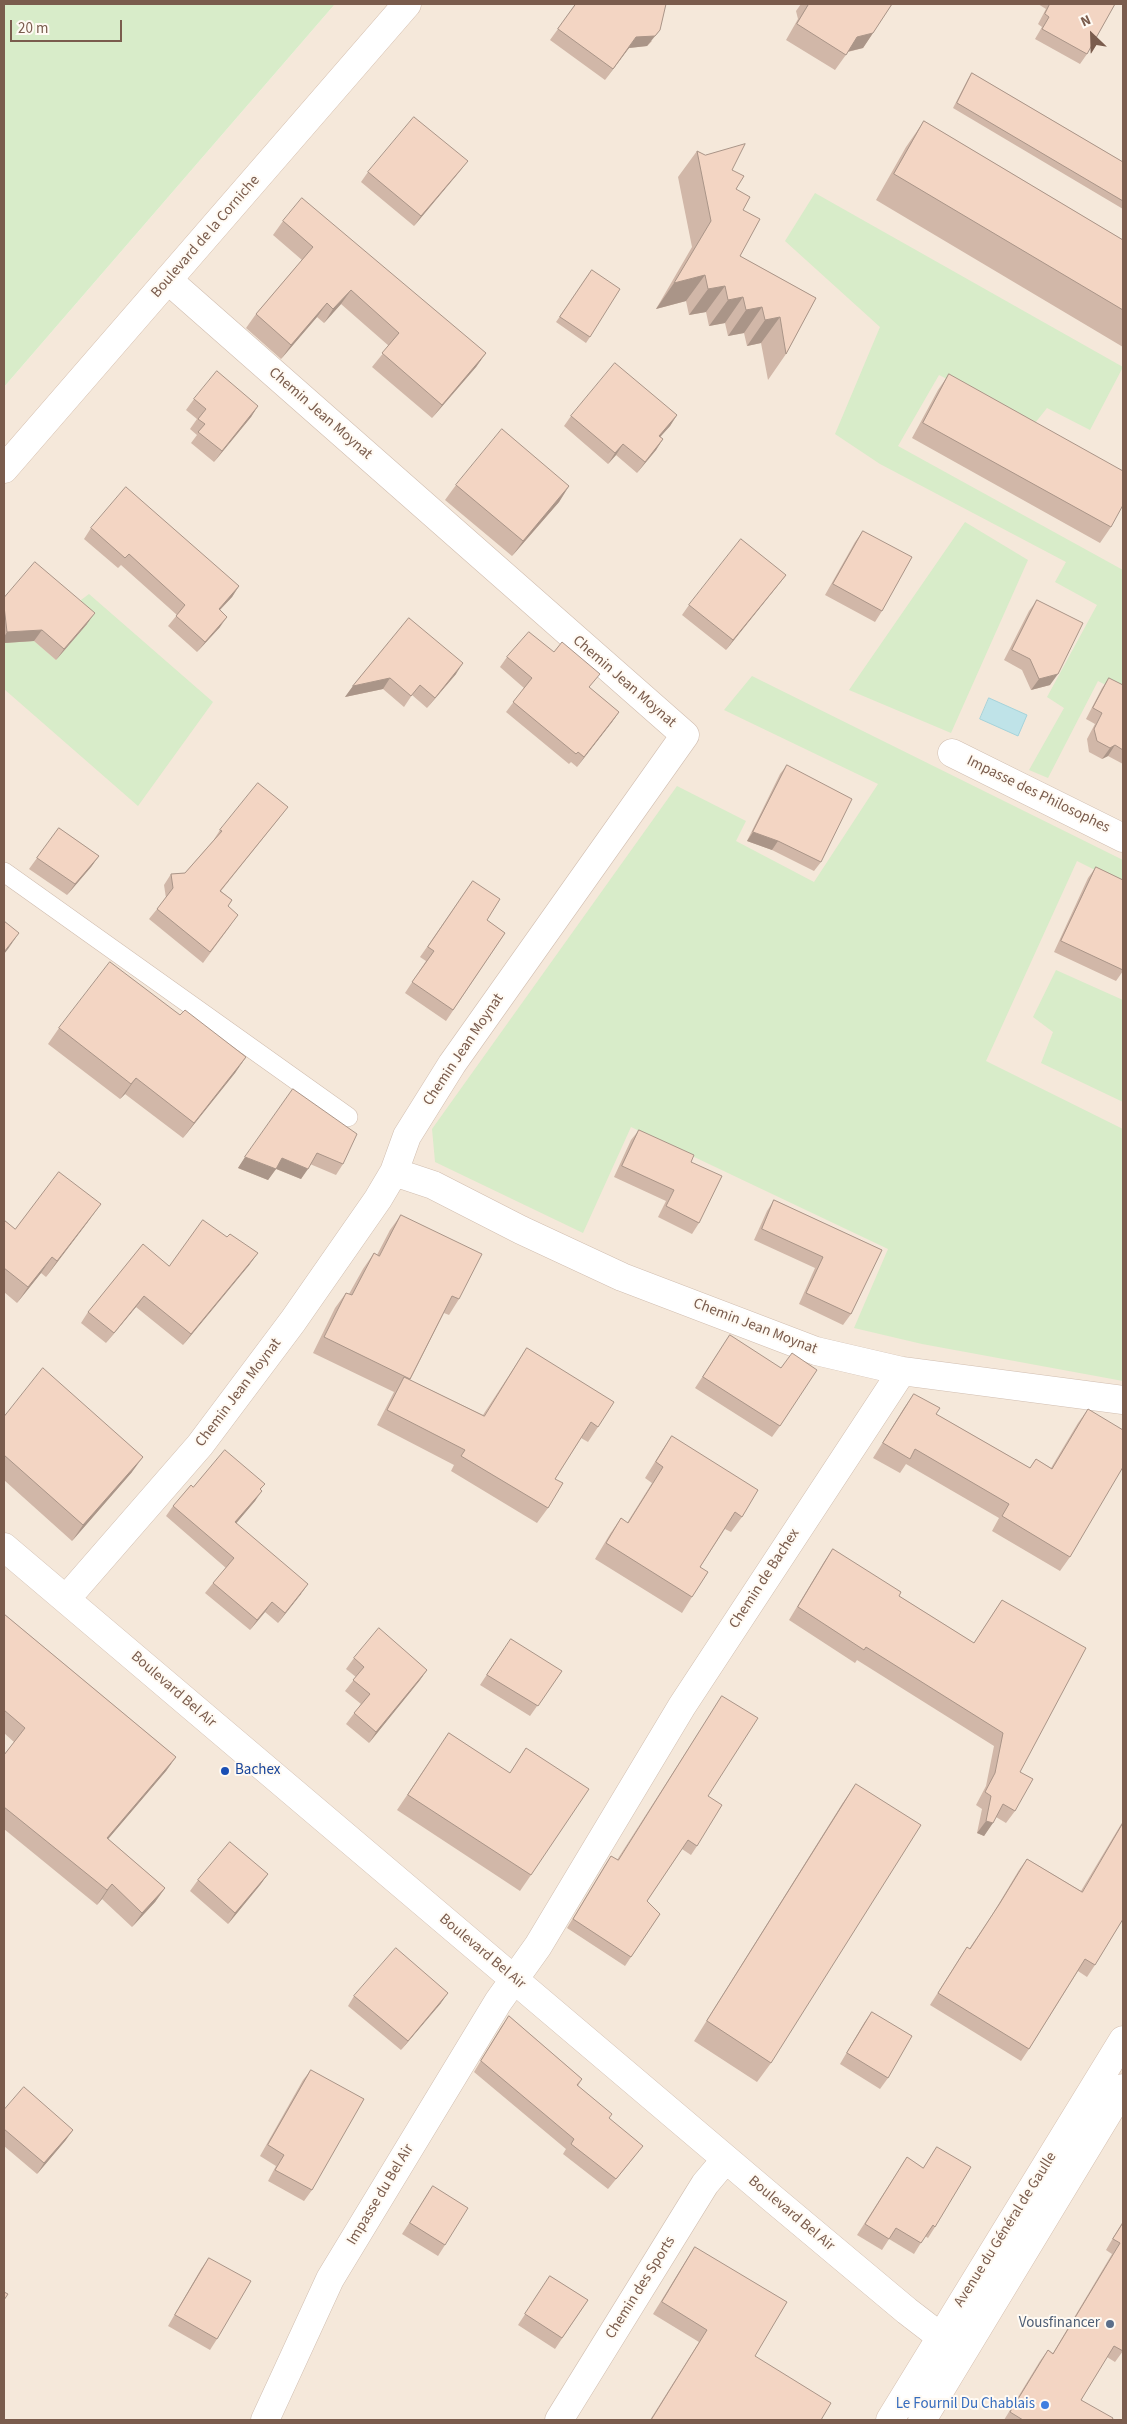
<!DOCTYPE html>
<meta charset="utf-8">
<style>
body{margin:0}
#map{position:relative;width:1127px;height:2424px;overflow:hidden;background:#fdf6ec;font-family:"Source Sans 3",sans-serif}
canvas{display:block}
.frame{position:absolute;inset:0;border:5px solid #7a5c4d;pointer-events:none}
.north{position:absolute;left:1067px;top:10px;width:50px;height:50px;-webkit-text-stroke:4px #fffaf3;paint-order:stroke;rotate:336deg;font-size:14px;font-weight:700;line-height:20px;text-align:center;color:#7a5c4d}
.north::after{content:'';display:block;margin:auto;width:18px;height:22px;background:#7a5c4d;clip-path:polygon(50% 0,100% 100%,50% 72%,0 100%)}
.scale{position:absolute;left:10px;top:20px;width:112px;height:22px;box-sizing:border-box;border:2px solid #7a5c4d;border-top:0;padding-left:6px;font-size:15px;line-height:18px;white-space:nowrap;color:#7a5c4d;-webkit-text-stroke:4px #fffaf3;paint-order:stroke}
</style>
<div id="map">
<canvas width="1127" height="2424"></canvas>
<div class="frame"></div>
<div class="north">N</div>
<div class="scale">20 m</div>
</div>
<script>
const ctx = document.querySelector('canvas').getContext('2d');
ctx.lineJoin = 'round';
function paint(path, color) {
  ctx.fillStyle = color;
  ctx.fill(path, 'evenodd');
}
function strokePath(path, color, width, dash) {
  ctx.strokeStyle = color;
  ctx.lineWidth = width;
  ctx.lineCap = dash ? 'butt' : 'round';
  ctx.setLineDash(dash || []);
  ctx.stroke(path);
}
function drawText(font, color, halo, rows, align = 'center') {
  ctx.font = font + ' "Source Sans 3",sans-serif';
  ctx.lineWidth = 4;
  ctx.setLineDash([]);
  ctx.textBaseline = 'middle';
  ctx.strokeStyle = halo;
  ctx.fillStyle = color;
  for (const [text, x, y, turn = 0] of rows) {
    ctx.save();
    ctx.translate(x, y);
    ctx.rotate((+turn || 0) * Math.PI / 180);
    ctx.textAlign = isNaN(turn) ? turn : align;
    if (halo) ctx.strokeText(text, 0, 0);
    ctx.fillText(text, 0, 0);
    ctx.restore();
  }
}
paint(new Path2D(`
 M335 4H1123V2420H4V387Z`), '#f5e8da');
paint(new Path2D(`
 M4 4H335L4 387Z
 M815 193 1123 367 1090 430 1047 408 1035 423 939 375 898 446 1123 570V694L1098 681 1048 778 1029 770 1064 708 1047 697 1097 605 1055 582 1066 562 880 464 835 434 880 327 785 241Z
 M965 522 1028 560 951 733 849 690Z
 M89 594 213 702 138 806 4 689V614L56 660 69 609Z
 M752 676 1123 860V884L1077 861 986 1061 1123 1129V1381L922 1344 854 1328 888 1249 631 1127 583 1233 435 1162 432 1129 677 786 746 821 736 841 814 882 878 784 724 710Z
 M1056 970 1123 1000V1102L1041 1063 1053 1032 1033 1017Z`), '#d8ecc9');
const water = new Path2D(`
 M989 698 1027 715 1018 736 980 719Z`);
paint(water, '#bfe3e8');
strokePath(water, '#a5d3da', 1);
const lane = new Path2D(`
 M4 872 348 1117`);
const street = new Path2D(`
 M952 753 1123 838
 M394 1172 433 1185 521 1230 622 1277 816 1351 902 1371 1123 1400
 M4 1547 772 2198 907 2311 959 2351
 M66 1599 200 1445 293 1321 378 1199 394 1172 407 1136 452 1064 685 735 168 280
 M265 2420 330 2279 498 2002 538 1946 682 1706 902 1371
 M559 2420 705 2184 726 2159`);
const secondary = new Path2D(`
 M4 469 407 4
 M890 2420 1123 2040
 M922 2420 1123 2088`);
strokePath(lane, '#d1beb0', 20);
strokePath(street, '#d1beb0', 29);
strokePath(secondary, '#d6c0b0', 29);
strokePath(lane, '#fff', 19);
strokePath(street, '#fff', 28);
strokePath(secondary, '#fff', 28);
paint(new Path2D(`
 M576 4 652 41 647 46 629 48 605 80 550 40Z
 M801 4H892L863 48 848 52 835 70 786 40 798 19 796 11Z
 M1038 4H1115L1087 54 1080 64 1035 39 1042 27 1038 24 1046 9Z
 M972 73 1123 162V209L953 108 968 79Z
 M924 121 1123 240V347L876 200 906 147Z
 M697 151 732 170 736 189 743 210 740 256 816 298 786 354 768 380 761 343 747 346 744 333 728 336 725 323 709 326 706 312 689 315 686 301 656 309 692 247 678 177Z
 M460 171 414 226 361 182 368 172Z
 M283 221 486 353 476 367 432 418 372 367 389 346 341 304 324 323 317 317 281 359 246 328 256 314 302 260 273 235Z
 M592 270 590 337 586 343 556 322Z
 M949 374 1111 527 1100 543 912 438 938 390Z
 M194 399 258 406 251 417 214 462 191 443 197 435 190 429 197 419 186 410Z
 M677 415 670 426 660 437 663 439 656 450 637 473 616 455 608 464 564 426 571 416Z
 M456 485 569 486 559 502 512 556 445 500Z
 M91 528 239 586 232 597 220 610V627L197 652 168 626 177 615 121 565 118 568 84 539Z
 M863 531 882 611 875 622 825 595 855 542Z
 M786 575 779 584 726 650 682 615 689 605Z
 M4 598 87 624 56 660 34 641 4 643Z
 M1037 600 1050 685 1031 690 1022 670 1004 660 1029 611Z
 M409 618 456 674 427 708 412 695 404 707 383 689 345 697 353 686Z
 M507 657 590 688 619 712 612 722 577 767 571 762 569 764 506 712 524 688 500 667Z
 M1109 678 1123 685V764L1108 756 1102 759 1089 752 1087 739 1095 724 1086 719 1102 688Z
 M787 765 821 862 814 871 772 850 747 841 780 774Z
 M280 817 221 891 232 900 228 906 231 925 203 963 149 919 166 898 164 885 171 874 185 873 213 841 220 830Z
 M59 828 99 856 91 867 67 895 29 869Z
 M1096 867 1123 880V971L1116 981 1054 952 1088 878Z
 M473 881 487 920 505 933 446 1021 405 993 426 961 420 957Z
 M180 1015 246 1057 235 1073 183 1138 125 1094 120 1099 48 1044 59 1028Z
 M293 1089 343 1164 336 1175 310 1164 301 1179 276 1169 268 1180 238 1168Z
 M639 1130 691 1162 699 1223 692 1234 658 1217 666 1201 614 1177 631 1140Z
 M774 1200 882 1250 851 1314 843 1325 799 1304 815 1268 754 1240 767 1211Z
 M401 1215 459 1299 449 1315 444 1313 410 1380 483 1415 527 1348 598 1427 588 1442 581 1438 555 1479 548 1508 537 1523 451 1471 454 1465 377 1425 394 1392 313 1353 335 1308 346 1293 349 1294 363 1269 374 1253 377 1255 390 1230Z
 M90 1219 46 1277 41 1273 17 1303 4 1292V1220L15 1229Z
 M250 1264 183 1345 136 1307 106 1343 81 1323 88 1312 169 1266Z
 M730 1335 780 1426 772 1437 695 1388Z
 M914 1394 936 1414 1030 1468 1036 1459 1051 1468 1078 1423 1088 1409 1070 1557 1060 1571 992 1531 999 1518 906 1464 900 1473 873 1458 904 1408Z
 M4 1417 132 1472 72 1541 4 1480Z
 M672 1436 742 1517 731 1532 725 1529 700 1567 692 1597 682 1613 595 1559 610 1534 621 1518 627 1523 652 1483 645 1478 661 1452Z
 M265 1484 260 1490 255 1501 236 1523 301 1594 278 1623 265 1612 250 1630 205 1593 213 1583 226 1568 166 1516 173 1506 193 1487Z
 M833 1549 899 1596 974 1643 1002 1600 1020 1772 1015 1811 1006 1823 996 1817 984 1836 977 1833 982 1809 976 1805 986 1786 994 1746 857 1660 855 1663 789 1620 824 1562Z
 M4 1614 176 1757 166 1771 108 1839 165 1888 155 1902 132 1927 102 1899 97 1905 4 1829V1755L14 1742 4 1733Z
 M503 1650 562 1671 530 1716 480 1685Z
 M354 1658 427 1670 420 1680 369 1743 346 1724 361 1704 345 1691 356 1677 346 1669Z
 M722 1696 708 1796 697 1846 691 1855 682 1849 647 1901 660 1914 625 1966 567 1928 605 1865 611 1856 617 1860Z
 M449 1733 509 1773 531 1875 520 1891 397 1810Z
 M856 1784 771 2063 757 2082 694 2041 842 1804Z
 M1123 1821V1919L1095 1965 1087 1977 1078 1971 1029 2049 1021 2061 930 2005 959 1959 967 1947 969 1949 992 1915 1019 1870 1027 1859 1081 1891Z
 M268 1874 260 1885 228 1924 190 1891 198 1880Z
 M354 1996 441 2003 401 2050 348 2006Z
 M872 2012 888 2078 880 2089 840 2064 864 2023Z
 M509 2016 582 2079 578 2086 609 2118 635 2156 608 2189 563 2154 566 2149 474 2072 501 2027Z
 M311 2070 312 2190 304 2201 268 2181 276 2166 260 2156 303 2080Z
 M4 2110 73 2130 65 2141 37 2174 4 2146Z
 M937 2147 935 2227 928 2238 925 2236 914 2254 889 2239 882 2250 857 2235 907 2157 923 2168Z
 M433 2186 445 2245 438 2256 402 2234Z
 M1123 2221V2351L1115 2362 1107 2357 1081 2400 1112 2420H1004L1040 2361 1048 2350 1053 2353 1112 2254 1106 2250Z
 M695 2247 755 2356 821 2420H650L699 2342 653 2314 687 2259Z
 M209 2258 217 2339 210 2350 168 2326 201 2269Z
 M550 2276 588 2300 555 2349 518 2325Z`), '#d1b7a8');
paint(new Path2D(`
 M660 30 647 46 629 48 605 80 636 37Z
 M873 33 863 48 846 52 857 37Z
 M468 161 460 171 414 226 421 216Z
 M705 275 686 301 656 309 674 283Z
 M725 286 706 312 689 315 708 289Z
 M351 290 341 304 324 323 333 309Z
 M743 297 725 323 709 326 728 300Z
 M327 303 317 317 281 359 291 345Z
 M762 307 744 333 728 336 746 310Z
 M780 317 761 343 747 346 765 320Z
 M486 353 476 367 432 418 442 405Z
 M258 406 251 417 214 462 222 451Z
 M677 415 670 426 652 446 659 436Z
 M663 439 656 450 637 473 645 462Z
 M623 444 616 455 608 464 615 453Z
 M569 486 559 502 512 556 523 541Z
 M786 575 779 584 726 650 733 640Z
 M239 586 232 597 211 619 219 609Z
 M95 613 87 624 56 660 64 649Z
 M227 617 220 627 197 652 205 642Z
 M42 630 34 641 4 643V637L7 632Z
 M463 663 456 674 427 708Z
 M1058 674 1050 685 1031 690 1039 679Z
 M390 678 383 689 345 697 353 686Z
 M619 712 612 722 577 767 584 757Z
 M1115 745 1108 756 1102 759 1110 748Z
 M753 832 778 841 772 850 747 841Z
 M99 856 91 867 67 895 75 884Z
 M19 933 8 949 4 954V952Z
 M246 1057 235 1073 183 1138 194 1123Z
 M136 1078 125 1094 120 1099 131 1084Z
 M245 1157 276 1169 268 1180 238 1168Z
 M282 1158 308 1169 301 1179 274 1168Z
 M101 1204 90 1219 46 1277 57 1261Z
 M258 1253 250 1264 183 1345 191 1334Z
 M52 1257 41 1273 17 1303 28 1287Z
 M144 1296 136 1307 106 1343 114 1333Z
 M143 1457 132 1472 72 1541 83 1525Z
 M262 1491 255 1501 228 1533 235 1522Z
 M308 1584 301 1594 278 1623 285 1613Z
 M272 1602 265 1612 250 1630 257 1620Z
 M427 1670 420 1680 369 1743 376 1732Z
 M176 1757 166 1771 97 1852 107 1838Z
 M986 1821 993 1823 984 1836 977 1833Z
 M268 1874 260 1885 228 1924 235 1913Z
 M112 1884 102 1899 97 1905 107 1890Z
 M165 1888 155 1902 132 1927 142 1913Z
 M448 1993 441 2003 401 2050 408 2041Z
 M73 2130 65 2141 37 2174 44 2163Z`), '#aa9588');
const building = new Path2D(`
 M576 4H666L660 30 655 36 636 37 613 69 558 29Z
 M809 4H892L873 33 857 37 846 55 797 24Z
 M1050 4H1115L1087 54 1042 29 1049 17 1045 14Z
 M972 73 1123 162V201L957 103Z
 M414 117 468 161 421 216 368 172Z
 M924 121 1123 240V310L894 174Z
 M745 144 732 170 744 176 736 189 750 197 743 210 760 219 740 256 816 298 786 354 780 317 765 320 762 307 746 310 743 297 728 300 725 286 708 289 705 275 674 283 711 221 697 151 705 155Z
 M302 198 486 353 442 405 382 353 399 333 351 290 333 309 327 303 291 345 256 314 313 247 283 221Z
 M592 270 620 289 590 337 560 317Z
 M615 363 677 415 659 436 663 439 645 462 623 444 615 453 571 416Z
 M217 371 258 406 222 451 198 432 205 424 198 419 206 409 194 399Z
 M949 374 1123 471V505L1111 527 923 423Z
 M502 429 569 486 523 541 456 485Z
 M126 487 239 586 219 609 227 617 205 642 176 616 185 605 129 554 125 558 91 528Z
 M863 531 912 557 882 611 833 584Z
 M741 539 786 575 733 640 689 605Z
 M35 562 95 613 64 649 42 630 7 632 4 606V598Z
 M1037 600 1083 623 1058 674 1039 679 1030 659 1012 650Z
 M409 618 463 663 435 698 420 685 411 696 390 678 353 686Z
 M529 632 554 652 562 642 600 674 589 687 619 712 584 757 578 752 576 754 513 702 532 678 507 657Z
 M1109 678 1123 685V750L1115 745 1110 748 1097 741 1094 729 1102 713 1093 708Z
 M787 765 852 799 821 862 778 841 753 832Z
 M258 783 288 807 220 891 232 900 228 906 238 915 210 952 157 909 173 888 171 874 185 873 222 831 220 830Z
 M59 828 99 856 75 884 37 858Z
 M1096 867 1123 880V970L1061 941Z
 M473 881 500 899 487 920 505 933 453 1010 412 982 434 951 428 947Z
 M4 921 19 933 4 952Z
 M110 962 180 1015 185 1010 246 1057 194 1123 136 1078 131 1084 59 1028Z
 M293 1089 357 1134 343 1164 317 1153 308 1169 282 1158 276 1169 245 1157Z
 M639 1130 694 1155 691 1162 722 1176 699 1223 666 1206 674 1190 622 1166Z
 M59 1172 101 1204 57 1261 52 1257 28 1287 4 1268V1220L15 1229Z
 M774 1200 882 1250 851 1314 806 1293 823 1257 762 1229Z
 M401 1215 482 1254 459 1299 452 1296 410 1379 324 1337 346 1293 352 1295 374 1253 379 1256Z
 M203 1220 227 1237 230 1234 258 1253 191 1334 144 1296 114 1333 88 1312 143 1244 169 1266Z
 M730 1335 781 1368 792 1353 817 1370 780 1426 703 1377Z
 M527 1348 614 1402 598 1427 591 1422 555 1479 563 1483 548 1508 461 1456 465 1450 387 1410 404 1377 484 1416Z
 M43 1368 143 1457 83 1525 4 1455V1417Z
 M914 1394 940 1408 936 1414 1030 1468 1036 1459 1052 1469 1088 1409 1123 1430V1467L1070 1557 1002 1516 1009 1504 915 1449 910 1459 883 1443Z
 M672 1436 758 1490 742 1517 735 1512 700 1567 708 1572 692 1597 606 1543 621 1518 628 1523 663 1467 656 1462Z
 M225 1450 265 1484 260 1489 262 1491 235 1522 308 1584 285 1613 272 1602 257 1620 213 1583 234 1558 173 1506 191 1485 193 1487Z
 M833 1549 901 1592 899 1596 974 1643 1002 1600 1086 1648 1020 1772 1033 1779 1015 1811 1003 1804 993 1823 986 1821 991 1796 985 1792 995 1773 1003 1733 866 1647 864 1650 798 1607Z
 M4 1614 176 1757 107 1838 165 1888 142 1913 112 1884 107 1890 4 1807V1755L25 1728 4 1710Z
 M379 1628 427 1670 376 1732 354 1713 370 1694 353 1680 364 1667 354 1658Z
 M511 1639 562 1671 538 1706 487 1675Z
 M722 1696 758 1718 708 1796 722 1805 697 1846 688 1840 647 1901 660 1914 631 1957 573 1919 611 1856 618 1860Z
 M449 1733 510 1773 526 1748 589 1789 531 1875 408 1795Z
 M856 1784 921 1825 771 2063 707 2021Z
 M1123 1823V1919L1095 1965 1085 1959 1029 2049 938 1993 967 1947 970 1949 1000 1903 1027 1859 1082 1892Z
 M230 1842 268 1874 235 1913 198 1880Z
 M396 1948 448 1993 408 2041 354 1996Z
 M872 2012 912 2036 888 2078 847 2053Z
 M509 2016 582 2079 577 2085 612 2114 609 2118 643 2146 616 2179 571 2144 574 2139 481 2061Z
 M311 2070 364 2099 312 2190 275 2170 284 2155 268 2145Z
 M24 2087 73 2130 44 2163 4 2129V2110Z
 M937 2147 971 2167 935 2227 933 2225 921 2243 896 2228 889 2239 865 2224 907 2157 923 2168Z
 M433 2186 468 2208 445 2245 410 2223Z
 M1123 2223V2351L1114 2346 1081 2400 1113 2418 1112 2420H1023L1010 2412 1048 2350 1053 2354 1120 2243 1113 2239Z
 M695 2247 787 2302 755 2356 831 2403 821 2420H651L707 2330 662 2302Z
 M209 2258 251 2281 217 2339 175 2315Z
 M550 2276 588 2300 562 2338 525 2314Z
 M4 2292 8 2294 4 2300Z`);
paint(building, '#f3d5c3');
strokePath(building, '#aa9588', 1);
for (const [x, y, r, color] of [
 [225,1771,5,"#1a4fb4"],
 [1110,2324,5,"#5c6f8a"],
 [1045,2405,5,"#3f7fe0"]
]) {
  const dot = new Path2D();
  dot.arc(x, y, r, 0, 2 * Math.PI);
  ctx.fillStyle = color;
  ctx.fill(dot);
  strokePath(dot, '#fffaf3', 2);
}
drawText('15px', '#7a5c4d', '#fffaf3', [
 ["Boulevard de la Corniche",206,237,-49],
 ["Chemin Jean Moynat",320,414,41],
 ["Chemin Jean Moynat",624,682,41],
 ["Impasse des Philosophes",1038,795,26],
 ["Chemin Jean Moynat",464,1050,-56],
 ["Chemin Jean Moynat",755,1327,21],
 ["Chemin Jean Moynat",239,1393,-53],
 ["Chemin de Bachex",765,1579,-57],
 ["Boulevard Bel Air",173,1690,41],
 ["Boulevard Bel Air",482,1952,40],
 ["Impasse du Bel Air",381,2195,-59],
 ["Boulevard Bel Air",791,2214,40],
 ["Avenue du Général de Gaulle",1006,2230,-58],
 ["Chemin des Sports",641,2288,-58]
]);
drawText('15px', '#164399', '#fffaf3', [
 ["Bachex",235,1771]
], 'left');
drawText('15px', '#4e5e75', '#fffaf3', [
 ["Vousfinancer",1100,2324]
], 'right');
drawText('15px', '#366cbe', '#fffaf3', [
 ["Le Fournil Du Chablais",1035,2405]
], 'right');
</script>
